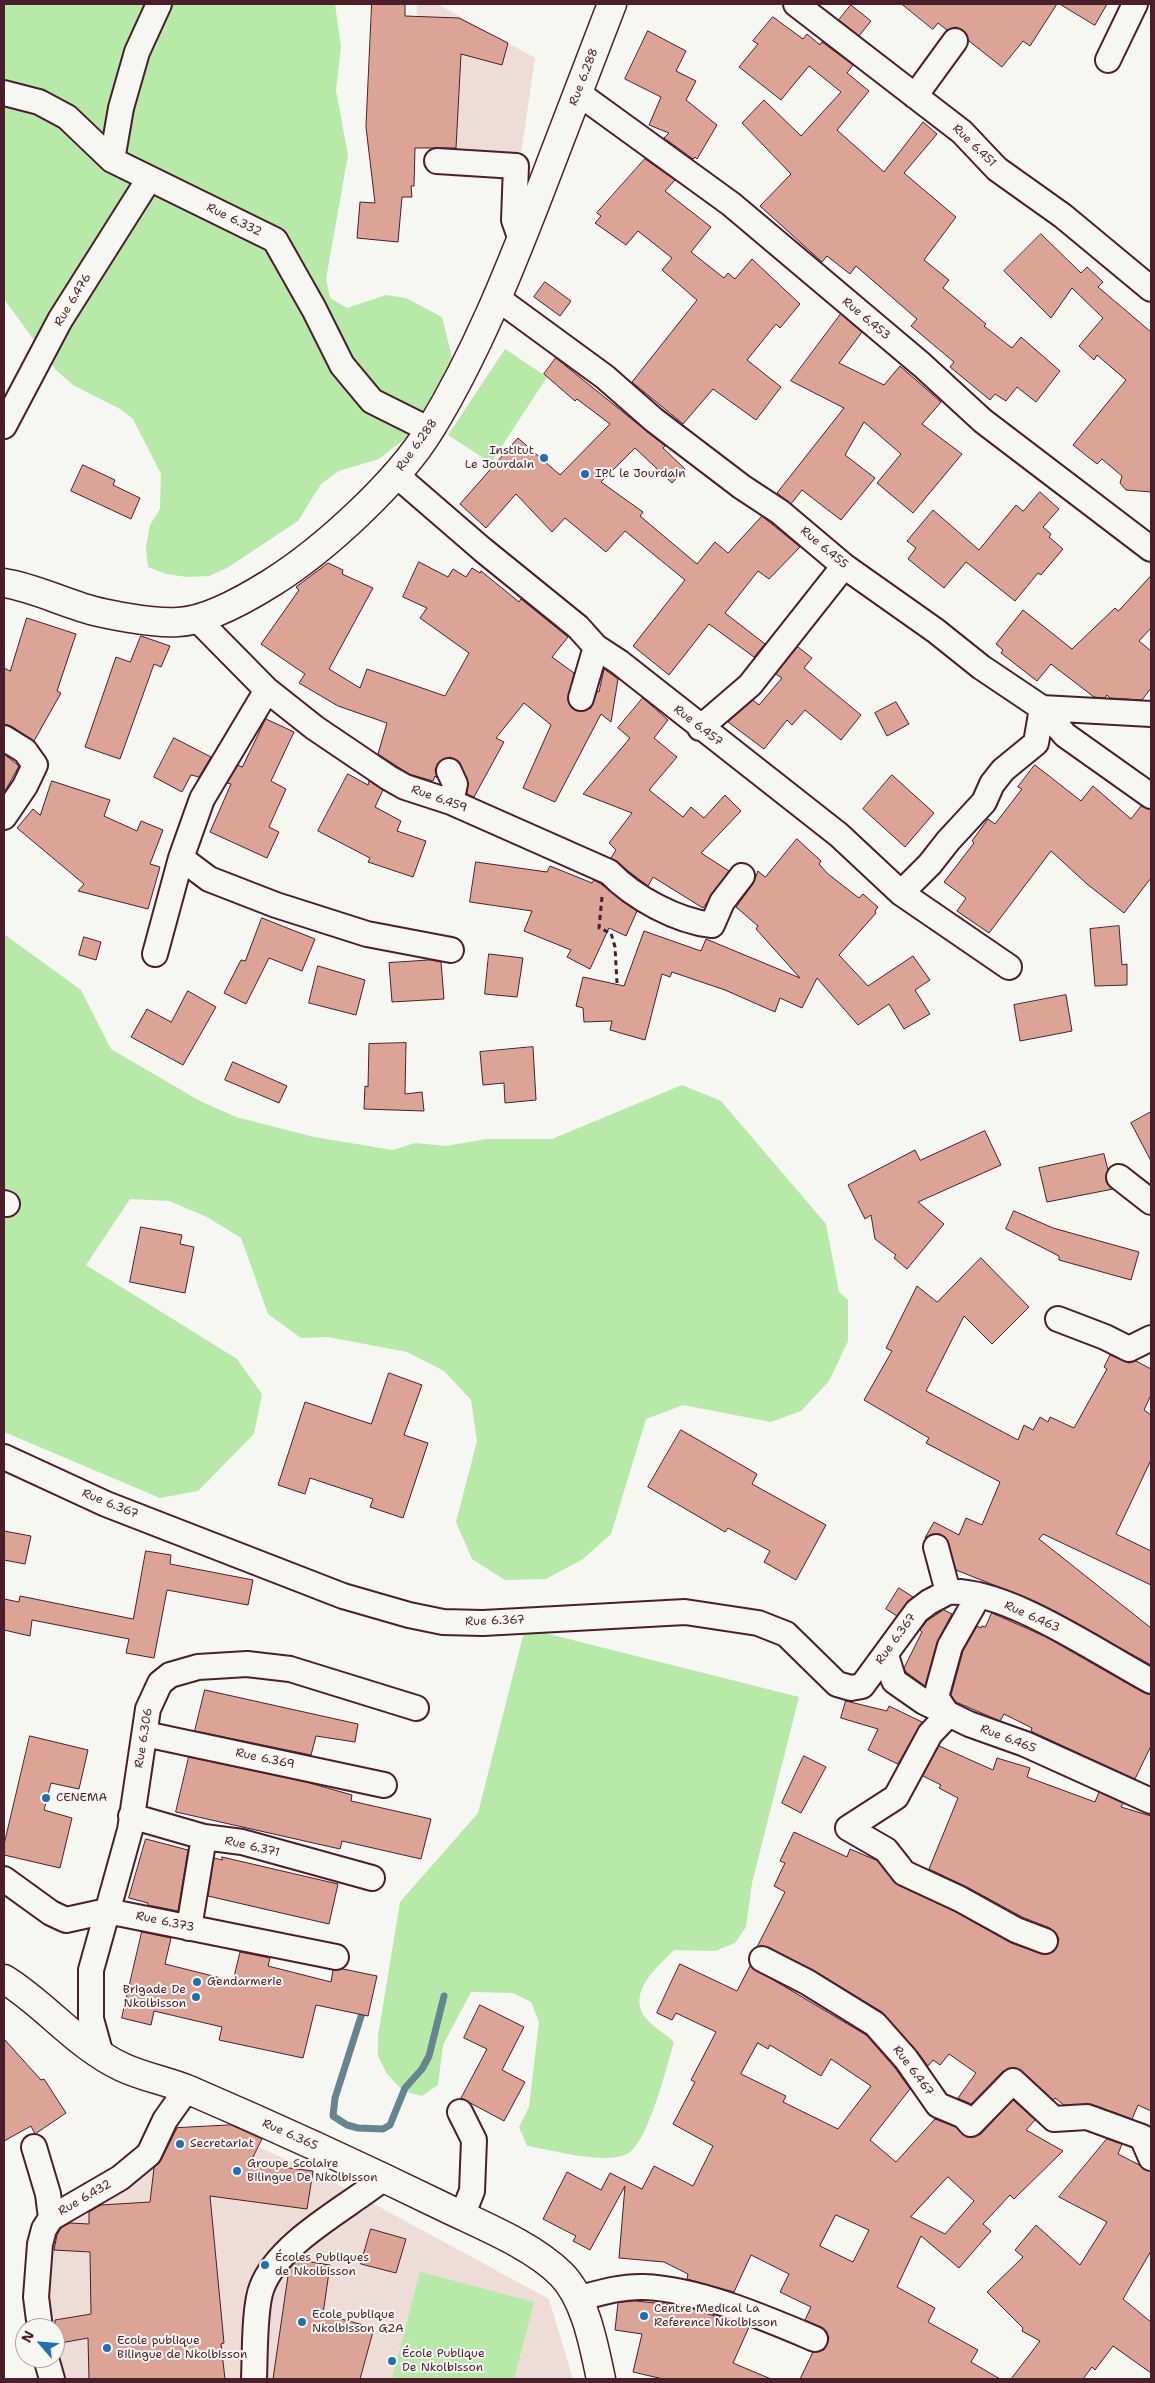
<!DOCTYPE html>
<meta charset="utf-8">
<style>
body{margin:0}
#map{position:relative;width:1155px;height:2383px;overflow:hidden;background:#f6f6f2;font-family:"Shantell Sans",sans-serif}
canvas{display:block}
.frame{position:absolute;inset:0;border:5px solid #4a1f2b;pointer-events:none}
.north{position:absolute;left:15px;top:2318px;width:50px;height:50px;box-sizing:border-box;background:#f6f6f2;border:1px solid #b1a0a2;border-radius:50%;rotate:297deg;font-size:14px;font-weight:700;line-height:20px;text-align:center;color:#4a1f2b}
.north::after{content:'';display:block;margin:auto;width:18px;height:22px;background:#1f6fb2;clip-path:polygon(50% 0,100% 100%,50% 72%,0 100%)}
</style>
<div id="map">
<canvas width="1155" height="2383"></canvas>
<div class="frame"></div>
<div class="north">N</div>
</div>
<script>
const ctx = document.querySelector('canvas').getContext('2d');
ctx.lineJoin = 'round';
function paint(path, color) {
  ctx.fillStyle = color;
  ctx.fill(path, 'evenodd');
}
function strokePath(path, color, width, dash) {
  ctx.strokeStyle = color;
  ctx.lineWidth = width;
  ctx.lineCap = dash ? 'butt' : 'round';
  ctx.setLineDash(dash || []);
  ctx.stroke(path);
}
function drawText(font, color, halo, rows, align = 'center') {
  ctx.font = font + ' "Shantell Sans",sans-serif';
  ctx.lineWidth = 4;
  ctx.setLineDash([]);
  ctx.textBaseline = 'middle';
  ctx.strokeStyle = halo;
  ctx.fillStyle = color;
  for (const [text, x, y, turn = 0] of rows) {
    ctx.save();
    ctx.translate(x, y);
    ctx.rotate((+turn || 0) * Math.PI / 180);
    ctx.textAlign = isNaN(turn) ? turn : align;
    if (halo) ctx.strokeText(text, 0, 0);
    ctx.fillText(text, 0, 0);
    ctx.restore();
  }
}
paint(new Path2D(`
 M417 4H437L535 58 521 154 422 148 412 134Z
 M231 2125 243 2130 240 2139 313 2171 549 2299 573 2379H54L55 2328H43L47 2231 164 2128Z`), '#eeddd6');
paint(new Path2D(`
 M4 4H335L341 47 336 91 348 155 326 279 330 298 347 308 386 295 406 298 442 317 452 357 437 398 412 433 379 459 339 471 321 484 298 521 227 568 209 576 187 577 166 574 148 567 146 547 150 525 160 509 161 474 133 419 122 410 73 385 56 370 4 299Z
 M505 349 547 377 491 463 448 435Z
 M4 934 81 990 111 1049 200 1101 236 1117 314 1137 393 1150 415 1143 446 1146 487 1139H552L682 1085 721 1101 826 1224 839 1292 848 1300V1341L829 1381 801 1411 771 1422 683 1405 646 1419 611 1534 583 1559 546 1579 505 1580 472 1559 456 1522 477 1441 471 1400 444 1371 407 1352 328 1337 301 1338 268 1314 241 1238 207 1217 169 1201 130 1199 86 1265 237 1359 262 1394 254 1434 198 1491 160 1498 4 1432Z
 M525 1628 799 1697 752 1883 746 1927 735 1943 715 1951 674 1950C658 1967 628 1990 644 2016 650 2025 666 2034 674 2042 667 2065 648 2144 627 2154 605 2165 551 2150 527 2146L519 2127 529 2107 539 2022 531 2002 513 1993 471 1992 443 2045 438 2085 422 2096 403 2091 387 2074 378 2056V2036L400 1902 478 1813Z
 M420 2272 534 2302 514 2379H392Z`), '#b7e9a9');
strokePath(new Path2D(`
 M364 2007 335 2098 333 2116 347 2125 358 2128 383 2129 390 2125 405 2088 422 2069 429 2056 444 1996`), '#668590', 7);
const building = new Path2D(`
 M372 4H405V16L459 18 508 43 502 65 461 54 456 148H415L414 186H411L412 197H402L398 242 357 238 360 202 375 203 366 127Z
 M902 4H1057L1030 46 1023 41 1002 67 969 41 963 30 956 27 947 30 938 23 933 29Z
 M1060 4H1107L1095 25Z
 M851 5 871 21 859 36 839 20Z
 M773 17 803 39 807 34 820 45 822 42 853 65 847 73 869 91 837 130 884 172 923 122 937 134 904 173 956 217 924 260 949 280 943 288 986 324 984 326 1012 348 1021 337 1060 371 1036 402 1017 387 1006 401 995 394 990 400 950 367 954 362 911 326 917 319 856 266 850 274 827 256 822 262 760 206 791 174 742 123 764 100 801 136 841 92 809 66 781 100 739 67 758 44 753 41Z
 M648 31 686 51 676 71 696 81 686 100 717 125 697 159 695 157 693 159 664 138 669 133 649 125 661 97 625 79Z
 M645 159 675 180 665 191 711 227 691 252 724 278 728 273 735 279 752 259 800 304 780 328 776 324 747 360 781 387 756 420 713 389 683 424 632 382 697 300 662 270 672 258 638 231 626 245 595 223 601 216 597 213Z
 M1041 234 1081 273 1087 267 1103 282 1098 287 1151 332V492L1126 490 1120 483 1122 476 1102 459 1097 464 1073 445 1126 380 1097 355 1094 360 1079 346 1103 318 1072 288 1051 318 1004 271Z
 M545 282 571 301 560 316 534 297Z
 M841 314 862 332 839 363 884 385 900 366 941 402 922 424 962 454 913 513 877 483 901 454 864 422 845 455 875 478 841 520 802 490 791 504 777 493 844 408 791 381Z
 M556 358 665 446 663 448 685 469 672 483 635 448 601 482 643 512 640 516 697 564 715 542 728 553 762 516 800 547 769 579 758 571 725 613 765 644 754 657 709 624 669 675 633 646 685 580 625 531 606 552 565 518 552 532 516 494 486 528 460 504 518 438 560 475 610 424 577 399 575 401 544 374Z
 M83 465 115 480 113 485 140 498 131 519 71 491Z
 M1040 492 1059 509 1043 527 1051 534 1049 537 1063 549 1041 575 1038 573 1015 601 966 562 944 588 908 559 916 548 907 541 933 510 979 550 1016 505 1023 511Z
 M419 562 448 577 453 569 466 577 472 568 480 573 481 571 519 602 521 599 568 637 552 657 574 673 568 701 571 707 577 711H585L591 708 597 691 599 692 604 669 618 679 611 722 601 714 555 802 523 788 551 725 524 703 496 738 504 742 474 797 467 794V778L456 760 450 757 438 763 435 770 437 778 435 776 433 781 409 774 378 754 387 723 338 706 299 683 305 674 261 644 299 590 296 587 328 563 343 570 342 574 373 588 329 669 360 688 367 669 445 696 469 653 420 618 427 608 403 597Z
 M1151 576V628L1139 641 1151 651V688L1142 700 1110 698 1107 695 1105 698 1094 697 1051 664 1037 681 1001 653 1003 650 996 644 1023 610 1072 649 1115 608 1118 611Z
 M27 618 76 634 57 691 61 693 34 741 11 726 4 724V668L10 671Z
 M141 636 170 646 161 667 154 664 120 759 85 747 116 657 130 662Z
 M798 647 812 658 804 668 861 715 841 740 805 710 792 725 787 720 764 749 728 722 753 700 759 705 782 678 776 674Z
 M643 698 668 720 654 738 677 757 649 790 683 817 691 807 704 818 725 795 741 811 701 853 729 871 703 908 653 877 648 886 611 858 616 850 609 843 632 813 583 794 630 738 618 728Z
 M896 702 909 724 887 736 875 713Z
 M266 719 294 732 271 781 286 789 269 827 279 832 267 858 210 832 231 784 227 783 238 765 242 767Z
 M174 738 211 757 199 777 191 775 182 792 154 777Z
 M4 754 19 766 4 793Z
 M1035 765 1081 801 1093 786 1131 819 1141 806 1151 810V878L1124 913 1087 884 1051 851 989 933 957 911 966 898 944 882 974 843 972 841 988 819 995 824 1022 789 1018 787Z
 M348 774 368 785 369 781 383 790 375 807 401 821 397 831 426 841 413 877 368 862 370 858 318 831Z
 M892 775 934 813 905 847 863 809Z
 M52 781 110 800 104 816 137 831 141 821 163 830 150 864 160 867 148 909 78 891 84 884 17 828 33 809 40 815Z
 M797 839 821 861 819 864 828 874 859 898 863 894 878 907 875 911 876 913 839 955 868 986 913 956 930 980 915 990 930 1014 904 1029 889 1004 858 1025 817 978 802 1008 780 998 775 1012 725 990 672 972 670 977 662 974 645 1040 610 1030 612 1021 584 1022 583 1008 576 1006 583 977 624 986 644 931 701 951 706 939 800 978 756 929 758 926 736 907 753 884 758 871 765 877Z
 M476 862 547 872 550 866 592 883 594 880 601 884 637 911 626 936 609 928 590 969 567 957 571 950 524 931 532 911 470 902Z
 M262 918 315 939 302 971 269 958 246 1004 224 993 241 960 245 961Z
 M1119 926 1122 965 1127 964V985L1095 986 1090 929Z
 M84 937 101 942 96 960 79 955Z
 M489 954 523 958 517 997 485 994Z
 M430 960 441 962 444 999 392 1002 389 963Z
 M318 966 365 980 356 1015 309 1003Z
 M188 991 216 1007 183 1065 131 1037 147 1009 171 1022Z
 M1066 995 1072 1031 1020 1041 1014 1005Z
 M406 1043 405 1094 422 1092 424 1111 364 1109 365 1086 368 1087 369 1044Z
 M533 1047 536 1100 505 1103 504 1083 483 1085 480 1052Z
 M233 1062 287 1086 279 1103 225 1080Z
 M1151 1112V1161L1131 1123Z
 M985 1131 1001 1165 918 1202 944 1224 907 1269 894 1258 896 1255 875 1239 871 1215 865 1219 848 1185 915 1150 920 1160Z
 M1104 1154 1108 1170 1106 1182 1113 1189 1047 1202 1039 1168Z
 M1014 1211 1053 1228 1139 1252 1131 1280 1059 1260V1256L1006 1229Z
 M141 1227 182 1235 180 1244 194 1247 185 1293 130 1282Z
 M981 1258 1029 1307 992 1344 964 1316 926 1391 1018 1440 1024 1425 1033 1430 1040 1417 1048 1422 1050 1417 1074 1428 1107 1369 1104 1367 1110 1355 1129 1363 1136 1361 1151 1369V1395L1144 1410 1151 1415V1460L1116 1534 1151 1551V1585L1043 1534 1039 1539 1151 1628V1665L1058 1613 1029 1599 956 1570 946 1538 940 1534H933L925 1538 934 1522 959 1535 966 1518 982 1525 1000 1482 926 1443 929 1438 864 1400 892 1351 886 1348 917 1286 937 1302Z
 M389 1373 422 1385 404 1435 428 1443 403 1518 370 1507 373 1499 310 1478 305 1494 278 1485 305 1402 371 1424Z
 M681 1430 757 1474 752 1484 826 1525 796 1580 764 1562 770 1551 728 1528 725 1532 648 1487Z
 M4 1531 31 1536 25 1564 4 1560Z
 M146 1551 171 1555 170 1564 253 1580 248 1605 167 1590 154 1658 126 1653 129 1639 32 1620 30 1636 4 1630V1599L19 1602 20 1596 133 1619Z
 M899 1588 913 1597 897 1616 886 1609Z
 M944 1610 952 1614 937 1642 925 1686 906 1672 904 1668 922 1632 920 1630 927 1621Z
 M992 1613 1046 1637 1144 1693 1151 1695V1746L1135 1779 1037 1734 1031 1731 1032 1728 1004 1714 1000 1721 956 1702 951 1695 963 1651 977 1626 981 1628 982 1626 985 1627Z
 M205 1690 358 1724 355 1742 316 1736 311 1755 195 1731Z
 M846 1701 887 1711 889 1706 922 1722 898 1764 868 1750 878 1729 841 1718Z
 M30 1736 88 1750 79 1789 51 1783 44 1810 72 1818 60 1868 4 1855V1845Z
 M939 1746 993 1770 997 1758 1030 1768 1027 1777 1095 1802 1099 1792 1123 1803 1121 1807 1151 1816V2111L1138 2105 1132 2119 1091 2104 1064 2105 1055 2098 1053 2100 1022 2071 1016 2068 1003 2071 971 2104 958 2098 976 2073 949 2054 940 2065 933 2060 928 2066 916 2050 882 2012 813 1970 768 1947H757L785 1892 774 1886 785 1863 780 1861 794 1832 847 1857 850 1849 878 1861 898 1885 954 1911 1011 1943 1041 1954H1048L1054 1951 1059 1939 1056 1933 1050 1928 1022 1917 967 1887 929 1869 958 1798 939 1788 941 1785 923 1776Z
 M804 1756 826 1767 801 1813 782 1803Z
 M189 1757 306 1782 352 1795 351 1801 431 1819 421 1859 342 1841 340 1849 176 1812Z
 M146 1839 188 1850 178 1911 148 1905V1903L129 1898Z
 M222 1857 338 1884 329 1924 208 1896 214 1858 222 1860Z
 M142 1932 171 1938 165 1964 233 1981 240 1952 270 1958 268 1966 331 1982 333 1970 343 1969 377 1976 368 2016 316 2005 303 2058 219 2040 222 2027 154 2011 151 2025 122 2018Z
 M680 1964 737 1991 750 1966 866 2035 895 2068 910 2089 870 2140 896 2162 935 2119 956 2127 966 2137H974L981 2134 1013 2100 1035 2120 1026 2130 1063 2151 1014 2199 1010 2195 983 2224 991 2231 959 2268 921 2236 897 2287 935 2308 928 2322 978 2350 971 2362 1000 2379H800L813 2352 824 2350 829 2338 826 2331 821 2327 805 2320 811 2307 780 2292 789 2274 751 2255 734 2292 687 2279 688 2274 664 2262 619 2258 625 2186 590 2250 573 2241 576 2236 543 2219 567 2172 601 2190 610 2173 642 2189 654 2166 693 2186 713 2146 673 2124 695 2082 691 2080 716 2032 676 2013 672 2020 657 2013ZM758 2043 768 2049 770 2045 821 2076 831 2059 871 2086 838 2129 783 2102 786 2096 741 2074ZM948 2177 974 2201 945 2234 911 2217ZM836 2215 869 2230 853 2262 820 2246Z
 M480 2005 524 2027 502 2070 525 2082 504 2121 461 2098 487 2049 464 2038Z
 M4 2039 41 2080 44 2079 66 2113 35 2134 31 2126 4 2141Z
 M231 2125 262 2139 250 2163 313 2171 307 2209 210 2196 224 2343 221 2344 225 2379H89L88 2338 55 2344V2320L91 2314 90 2252 54 2250 57 2235 61 2228 70 2223 89 2224V2212L101 2205 150 2202 154 2168 161 2160 177 2128Z
 M1107 2139 1122 2144 1118 2154 1151 2171V2251L1123 2299 1151 2322V2373L1113 2346 1095 2370 1092 2367 1083 2379H1011L1040 2341 1022 2331 1023 2328 987 2292 1023 2257 1015 2250 1036 2225 1080 2265 1107 2222 1059 2197Z
 M371 2229 406 2239 396 2273 361 2264Z
 M298 2260 330 2265 323 2314 374 2328 360 2379H273L289 2269Z
 M636 2301 683 2306 749 2327 733 2363 771 2379H663L633 2372 642 2334 615 2330 618 2303Z`);
paint(building, '#dca496');
strokePath(building, '#4a1f2b', 1);
const minor = new Path2D(`
 M159 4 137 52 121 108 112 160 275 240 314 309 342 365 372 401 430 430
 M796 4 962 132 997 169 1063 216 1151 289
 M1108 60 1135 4
 M4 93 39 102 67 117 112 160
 M578 93 731 204 922 365 983 421 1151 549
 M915 96 955 41
 M437 161 516 166 514 220 521 240
 M497 298 605 377 654 420 742 487 780 512 844 566 936 631 981 667 1042 708 1065 735 1151 796
 M4 426 60 320 149 179
 M395 474 483 550 578 627 596 647 619 662 839 835 901 893 1009 967
 M197 619 267 690 315 728 389 778 405 787 451 802 609 872C634 898 677 921 712 925L722 902 742 876
 M581 698 596 647
 M700 728 750 685 844 566
 M4 738 25 751 35 765 25 786 4 817
 M449 771 455 784 451 802
 M181 858 209 879 276 905 367 934 451 950
 M901 893 930 864 948 841 984 802 992 784 1003 770 1036 743 1042 708 1151 714
 M155 954 181 858 202 799 267 690
 M1119 1177 1151 1202
 M4 1203 7 1204
 M1058 1319 1105 1337 1129 1349 1151 1338
 M4 1457 106 1504 343 1596 409 1615 443 1622 483 1623 685 1612 758 1623 786 1634 837 1684 851 1688 862 1686 917 1611 929 1602 948 1592
 M936 1547 948 1592C1006 1588 1100 1654 1151 1681
 M979 1595 950 1646 936 1697 948 1715 930 1734 896 1797 848 1828 886 1850 904 1873 960 1899 1016 1930 1045 1941
 M886 1655 894 1681 924 1702 969 1724 1025 1744 1151 1801
 M145 1734 384 1785
 M131 1816 204 1837 242 1842 372 1878
 M4 1879 51 1913 66 1920 107 1911 336 1957
 M189 1928 204 1837
 M762 1959 807 1982 875 2024 906 2059 938 2105 964 2116 971 2124 1013 2081 1054 2119 1087 2117 1142 2137 1151 2158
 M101 2055 91 2019V1970L130 1830 148 1709 160 1683 170 1675 198 1667 247 1664 290 1669 416 1708
 M460 2112 474 2140 472 2191 462 2216
 M34 2147 48 2194 51 2218
 M577 2299C599 2293 621 2286 644 2287 698 2289 765 2318 815 2339
 M40 2328 36 2297 40 2244 44 2229 51 2218 120 2178 149 2154 165 2120 187 2089
 M46 2358 52 2379
 M254 2379C255 2357 254 2306 262 2287 279 2242 347 2208 384 2178`);
const tertiary = new Path2D(`
 M4 583C30 587 53 598 78 606 99 614 156 624 178 622 207 621 247 598 271 583 324 550 399 481 431 428 476 354 508 274 539 194 563 131 588 67 612 4
 M4 1979C45 2004 77 2046 122 2067 143 2077 167 2081 189 2090 275 2127 360 2166 444 2207 481 2225 532 2245 561 2274 586 2299 594 2347 601 2379`);
strokePath(minor, '#4a1f2b', 28);
strokePath(tertiary, '#4a1f2b', 31);
strokePath(new Path2D(`
 M602 897 599 928 611 933 615 947 617 983`), '#4a1f2b', 3, [5, 4]);
strokePath(minor, '#f6f6f2', 24);
strokePath(tertiary, '#f6f6f2', 28);
for (const [x, y, r, color] of [
 [544,458,5,"#1f6fb2"],
 [585,474,5,"#1f6fb2"],
 [46,1798,5,"#1f6fb2"],
 [197,1982,5,"#1f6fb2"],
 [196,1997,5,"#1f6fb2"],
 [180,2144,5,"#1f6fb2"],
 [237,2171,5,"#1f6fb2"],
 [265,2265,5,"#1f6fb2"],
 [644,2316,5,"#1f6fb2"],
 [302,2322,5,"#1f6fb2"],
 [107,2348,5,"#1f6fb2"],
 [392,2361,5,"#1f6fb2"]
]) {
  const dot = new Path2D();
  dot.arc(x, y, r, 0, 2 * Math.PI);
  ctx.fillStyle = color;
  ctx.fill(dot);
  strokePath(dot, '#f6f6f2', 2);
}
drawText('12px', '#4a1f2b', '#f6f6f2', [
 ["Rue 6.288",584,77,-69],
 ["Rue 6.451",974,146,44],
 ["Rue 6.332",234,220,26],
 ["Rue 6.476",73,300,-59],
 ["Rue 6.453",866,319,40],
 ["Rue 6.288",417,445,-54],
 ["Rue 6.455",824,548,40],
 ["Rue 6.457",698,726,38],
 ["Rue 6.459",439,799,20],
 ["Rue 6.367",110,1504,22],
 ["Rue 6.463",1032,1617,24],
 ["Rue 6.367",495,1621,-2],
 ["Rue 6.367",896,1639,-54],
 ["Rue 6.306",144,1738,-81],
 ["Rue 6.465",1008,1739,21],
 ["Rue 6.369",265,1759,12],
 ["Rue 6.371",252,1847,13],
 ["Rue 6.373",165,1922,12],
 ["Rue 6.467",913,2071,53],
 ["Rue 6.365",290,2135,24],
 ["Rue 6.432",85,2198,-30]
]);
drawText('12px', '#4a1f2b', '#f6f6f2', [
 ["Institut",534,451,"right"],
 ["Le Jourdain",534,465,"right"],
 ["IPL le Jourdain",595,474],
 ["CENEMA",56,1798],
 ["Gendarmerie",207,1982],
 ["Brigade De",186,1990,"right"],
 ["Nkolbisson",186,2004,"right"],
 ["Secretariat",190,2144],
 ["Groupe Scolaire",247,2164],
 ["Bilingue De Nkolbisson",247,2178],
 ["Écoles Publiques",275,2258],
 ["de Nkolbisson",275,2272],
 ["Centre Medical La",654,2309],
 ["Reference Nkolbisson",654,2323],
 ["Ecole publique",312,2315],
 ["Nkolbisson G2A",312,2329],
 ["Ecole publique",117,2341],
 ["Bilingue de Nkolbisson",117,2355],
 ["École Publique",402,2354],
 ["De Nkolbisson",402,2368]
], 'left');
</script>
